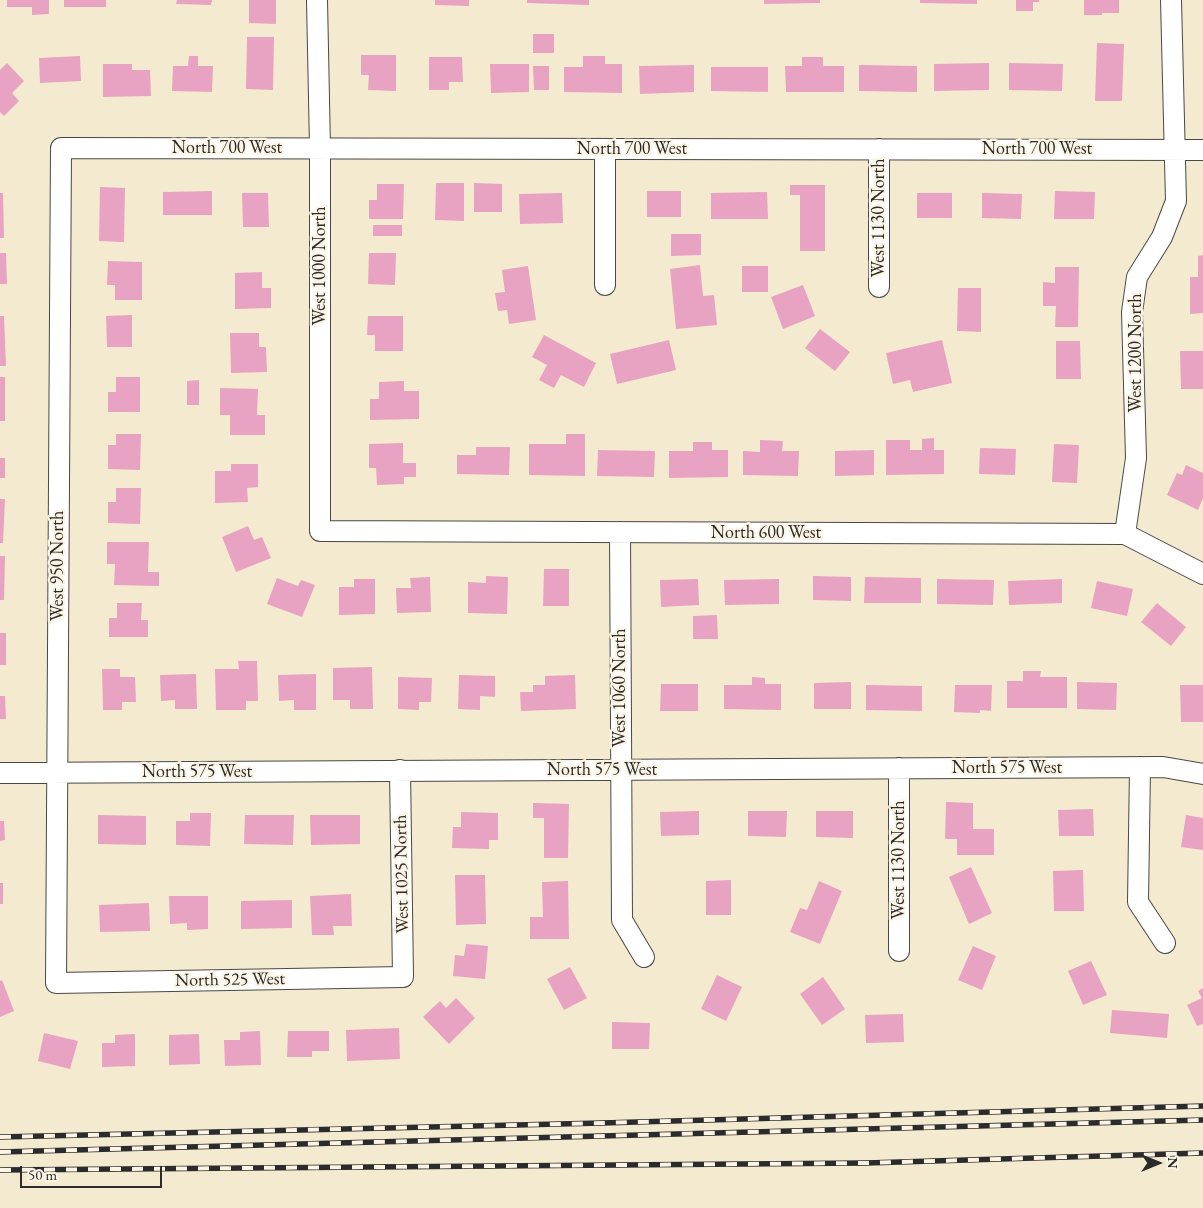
<!DOCTYPE html>
<style>
body{margin:0}
#map{position:relative;width:1203px;height:1208px;overflow:hidden;background:#f4ead0;font-family:"EB Garamond",serif}
canvas{display:block}
.north{position:absolute;left:1133px;top:1138px;width:50px;height:50px;-webkit-text-stroke:4px #fcf5e5;paint-order:stroke;rotate:90deg;font-size:14px;font-weight:700;line-height:20px;text-align:center;color:#2b2b2b}
.north::after{content:'';display:block;margin:auto;width:18px;height:22px;background:#2b2b2b;clip-path:polygon(50% 0,100% 100%,50% 72%,0 100%)}
.scale{position:absolute;left:20px;top:1166px;width:142px;height:22px;box-sizing:border-box;border:2px solid #2b2b2b;border-top:0;padding-left:6px;font-size:15px;line-height:18px;white-space:nowrap;color:#2b2b2b;-webkit-text-stroke:4px #fcf5e5;paint-order:stroke}
</style>
<div id="map">
<canvas width="1203" height="1208"></canvas>
<div class="north">N</div>
<div class="scale">50 m</div>
</div>
<script>
const ctx = document.querySelector('canvas').getContext('2d');
ctx.lineJoin = 'round';
function paint(path, color) {
  ctx.fillStyle = color;
  ctx.fill(path, 'evenodd');
}
function strokePath(path, color, width, dash) {
  ctx.strokeStyle = color;
  ctx.lineWidth = width;
  ctx.lineCap = dash ? 'butt' : 'round';
  ctx.setLineDash(dash || []);
  ctx.stroke(path);
}
function drawText(font, color, halo, rows, align = 'center') {
  ctx.font = font + ' "EB Garamond",serif';
  ctx.lineWidth = 4.5;
  ctx.setLineDash([]);
  ctx.textBaseline = 'middle';
  ctx.strokeStyle = halo;
  ctx.fillStyle = color;
  for (const [text, x, y, turn = 0] of rows) {
    ctx.save();
    ctx.translate(x, y);
    ctx.rotate((+turn || 0) * Math.PI / 180);
    ctx.textAlign = isNaN(turn) ? turn : align;
    if (halo) ctx.strokeText(text, 0, 0);
    ctx.fillText(text, 0, 0);
    ctx.restore();
  }
}
paint(new Path2D(`
 M7 0H49V14L32 15V7H7Z
 M64 0H106V7H64Z
 M177 0H212L211 5 176 4Z
 M249 0H276V24L249 23Z
 M435 0H469V6L435 5Z
 M527 0H589V5L527 3Z
 M764 0H820V3L764 4Z
 M920 0H977V4L920 3Z
 M1016 0H1039V2H1033V11H1016Z
 M1084 0H1119V13H1102V15H1084Z
 M533 34H554V53H533Z
 M247 37H274L273 90 246 89Z
 M1097 43 1124 44 1122 101H1095Z
 M361 55H396V91L368 90 369 75H361Z
 M80 56 81 81 40 83 39 58Z
 M189 56H198V66H213L212 92 172 91 173 66H188Z
 M583 56H605V64H622V93L564 92V67H583Z
 M429 57H462L463 82H449V90H429Z
 M802 57H823V66H844V92H786L785 66H802Z
 M7 63 24 81 12 93 19 101 4 116 0 112V70Z
 M989 63V90L934 91V64Z
 M1009 63 1063 64 1062 91 1009 90Z
 M103 64H132V70H150L151 96 103 97Z
 M490 64H529V92L491 93Z
 M694 65V92L640 94 639 66Z
 M859 65 917 66V92L859 91Z
 M533 66H549V90H534Z
 M711 67H768V92L711 91Z
 M436 183H464V221L435 220Z
 M474 183 502 184V212H474Z
 M377 184H404L403 219H369V200H377Z
 M790 185H825V251H800V195H790Z
 M100 187 125 188 124 242 99 241Z
 M212 191V215H163V192Z
 M647 191H681V217H647Z
 M1055 191 1095 192 1094 219H1054Z
 M767 192 768 219H711V193Z
 M0 193H3L4 238H0Z
 M242 193H268L269 227H243Z
 M562 193 563 223 520 224 519 194Z
 M917 193H952V218H917Z
 M982 193 1022 194 1021 219 982 218Z
 M373 225H402V236H373Z
 M671 234H701V255L671 256Z
 M0 253H6L7 284H0Z
 M369 253H396L395 285 368 284Z
 M1203 255V313L1190 314V277H1198V256Z
 M108 261 142 262V300H115V285H107Z
 M700 265 703 296 714 295 717 325 676 329 670 269Z
 M528 266 536 320 509 324 507 310 498 311 495 293 505 292 502 270Z
 M742 266H768V292H742Z
 M1055 267H1079L1078 327H1055L1056 306H1043V282L1055 283Z
 M262 272V288H271V308L235 309V273Z
 M803 285 815 316 783 329 771 297Z
 M958 288H981V332L957 331Z
 M132 315V347H107L106 316Z
 M0 316H4L6 366H0Z
 M368 316H403V351H375V335H367Z
 M820 329 850 352 835 371 805 348Z
 M230 333H259V347H266L267 372 231 373Z
 M544 335 596 363 584 387 561 375 554 388 539 380 547 365 532 357Z
 M669 340 676 370 617 384 610 354Z
 M942 340 952 383 913 392 910 380 893 384 886 353Z
 M1056 341H1080L1081 379H1056Z
 M1180 351H1203V389H1181Z
 M0 377H5V421H0Z
 M116 377H140V412H108V392H116Z
 M199 380V405H187V381Z
 M404 381V391H419V419L370 420V399H379V382Z
 M220 388 258 389 257 415H265V435H230V415H220Z
 M116 434H141L140 470 108 469V445H116Z
 M566 434H585V476L529 475V444H566Z
 M934 438V450H944V474L886 475V440H910V450H922V439Z
 M760 440 783 441 782 451H799L798 476 743 475V451L760 452Z
 M693 442H712V450H728V477L669 478V451H693Z
 M403 443V463H416V477H404V484L377 485 376 468H369V444Z
 M1054 444 1079 445 1077 483 1052 482Z
 M476 447H510L509 475 457 474V455H476Z
 M980 448 1016 449 1015 475 979 474Z
 M598 450 655 451 654 477 597 476Z
 M874 450V475L835 476V451Z
 M0 458H5V478H0Z
 M231 464H258V487L247 488 248 502 215 503V471H231Z
 M1186 465 1203 473V498L1198 510 1167 495 1177 473 1182 475Z
 M116 488H141L140 524 108 523V502H116Z
 M0 499H5L3 543H0Z
 M248 526 254 540 262 537 271 558 236 572 222 537Z
 M107 542H149L148 572H159V586L114 585 115 564H107Z
 M0 556H5L4 600H0Z
 M544 569H569V606H543Z
 M486 576 508 577 507 614 468 613V582L486 583Z
 M813 576 851 577V601L813 600Z
 M430 577 431 612 397 613 396 588H411L410 578Z
 M865 577 921 578V603H864Z
 M277 578 298 586 301 580 315 585 302 617 267 604Z
 M354 579H375V614L339 615V587H354Z
 M698 579 699 605 661 607 660 580Z
 M779 579V604L725 605 724 580Z
 M937 579 994 580 993 605 937 604Z
 M1062 579V603L1009 605 1008 581Z
 M1097 581 1133 589 1127 616 1091 608Z
 M117 603H142L141 620H148V637H109V618H117Z
 M1157 603 1186 627 1171 646 1141 622Z
 M717 615 718 639H693V616Z
 M0 633H6V665H0Z
 M238 661H257L258 701H246V710H216L215 669H239Z
 M372 667 373 709H350V700H333V668Z
 M102 669H120V677H135L136 702H122V710H103Z
 M1023 671H1041L1040 677H1067V708H1007V681H1023Z
 M196 674 197 709H175V700L161 701 160 675Z
 M316 674V710H294V700L279 701 278 675Z
 M459 675 495 676V697L480 696V710L458 709Z
 M575 675 576 709 521 711 520 692H533V685H545V676Z
 M398 677 432 678 431 702H419V710L398 709Z
 M752 677 765 678V684H781V710L724 709V685H752Z
 M851 682V709H814V683Z
 M1077 682 1117 683 1116 710 1077 709Z
 M661 684H698V711H660Z
 M866 685 922 686V711L866 710Z
 M955 685H992L991 711 980 710V713L954 712Z
 M1180 685H1203V722H1181Z
 M0 696H5L6 719H0Z
 M946 802 973 803V829H994V855H957V839H945Z
 M533 803 569 804 568 858H544V818H533Z
 M1093 809 1094 836H1059L1058 810Z
 M699 811V835L661 836 660 812Z
 M748 811H787L786 837 748 836Z
 M816 811H853V838L816 837Z
 M461 812 498 813V840H489V849L452 848 453 827H461Z
 M190 813H211L210 846 176 845V821H190Z
 M98 815 146 816V845L98 844Z
 M245 815H294L293 845 244 844Z
 M310 815H360V844L311 845Z
 M1186 815 1203 818V850L1181 847Z
 M0 821H4L5 840 0 841Z
 M971 867 992 913 969 924 949 877Z
 M1083 870 1084 911H1054L1053 871Z
 M455 875H485L486 924 456 925Z
 M731 880V915H706V881Z
 M568 881 569 939H530V917H543L542 882Z
 M819 881 842 891 820 944 790 932 800 908 807 910Z
 M0 883H3V904H0Z
 M351 894 352 926H333L334 935H312L310 896Z
 M169 896H208V929L187 930V923L170 924Z
 M292 900V928L241 929V901Z
 M149 903 150 931 100 932 99 905Z
 M466 944 488 946 485 979 453 976 455 955 464 956Z
 M973 946 996 956 982 990 958 980Z
 M1091 961 1107 995 1083 1005 1068 971Z
 M570 967 587 998 564 1010 547 979Z
 M717 975 742 987 726 1021 701 1009Z
 M823 977 845 1009 822 1025 800 994Z
 M2 980 14 1011 0 1017V981Z
 M1203 988V1024L1197 1026 1187 1005 1202 998 1198 991Z
 M456 998 475 1018 449 1044 423 1017 440 1001 446 1008Z
 M1112 1010 1169 1014 1167 1038 1110 1033Z
 M903 1014 904 1042 866 1043 865 1015Z
 M612 1022 650 1023 649 1049H612Z
 M399 1028 400 1059 347 1061 346 1030Z
 M260 1031 261 1065 225 1066 224 1040H240V1032Z
 M288 1031H329V1051H312V1057H287Z
 M44 1033 78 1041 70 1069 38 1061Z
 M135 1034V1066L102 1067V1043H115V1035Z
 M199 1034 200 1064 169 1065V1035Z`), '#e9a3c2');
const street = new Path2D(`
 M317 0 320 148V531L1125 534 1203 574
 M605 149V285
 M879 149V287
 M620 532 622 920 644 957
 M1125 534 1136 458 1132 312 1137 277 1162 237 1176 201 1171 0
 M1140 767 1138 902 1165 943
 M400 770 403 977 56 983 61 148 1203 150
 M0 773 1163 767 1203 774
 M899 951V768`);
strokePath(street, '#494844', 22);
strokePath(street, '#fff', 20);
const rail = new Path2D(`
 M0 1137 602 1123 1203 1106
 M0 1152 1203 1120
 M0 1170 866 1163 1203 1153`);
strokePath(rail, '#2b2b2b', 5.5);
strokePath(rail, '#fcf5e5', 4, [11]);
drawText('18px', '#2b2b2b', '#fcf5e5', [
 ["North 700 West",227,148],
 ["North 700 West",632,149],
 ["North 700 West",1037,149],
 ["West 1130 North",879,218,-90],
 ["West 1000 North",320,266,-90],
 ["West 1200 North",1136,353,-90],
 ["North 600 West",766,533],
 ["West 950 North",58,566,-90],
 ["West 1060 North",620,688,-90],
 ["North 575 West",1007,768],
 ["North 575 West",602,770],
 ["North 575 West",197,772],
 ["West 1130 North",899,860,-90],
 ["West 1025 North",402,874,-91],
 ["North 525 West",230,980,-1]
]);
</script>
